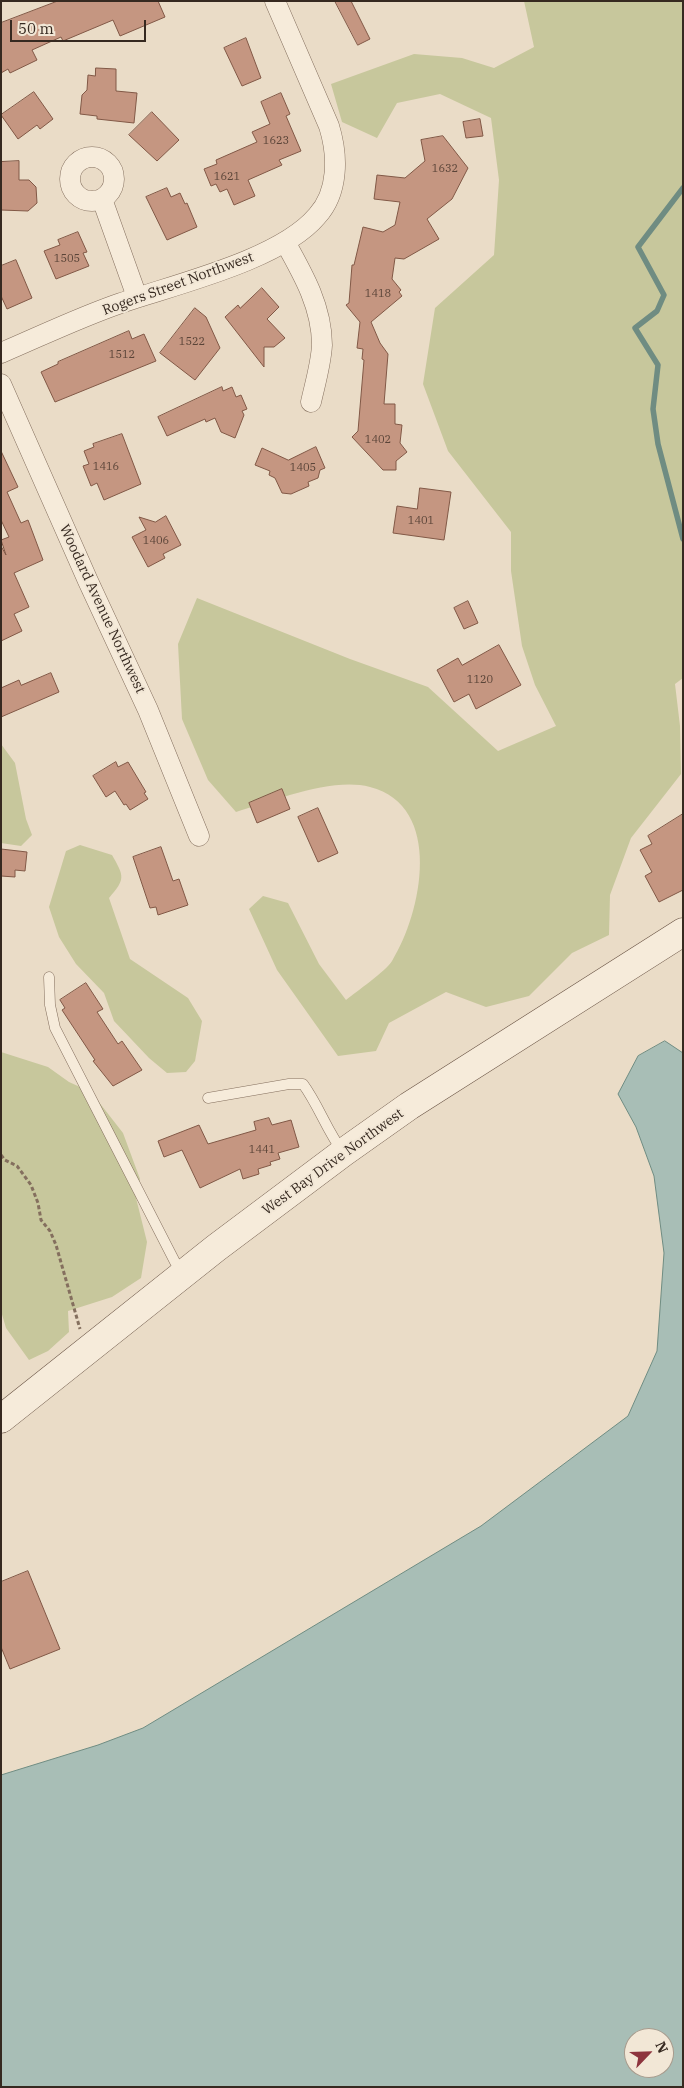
<!DOCTYPE html>
<style>
body{margin:0}
#map{position:relative;width:684px;height:2088px;overflow:hidden;background:#eadcc7;font-family:"IBM Plex Serif",serif}
canvas{display:block}
.frame{position:absolute;inset:0;border:2px solid #362920;pointer-events:none}
.north{position:absolute;left:624px;top:2028px;width:50px;height:50px;box-sizing:border-box;background:#f2e7d6;border:1px solid #a79b8d;border-radius:50%;rotate:66deg;font-size:14px;font-weight:700;line-height:20px;text-align:center;color:#362920}
.north::after{content:'';display:block;margin:auto;width:18px;height:22px;background:#8d343d;clip-path:polygon(50% 0,100% 100%,50% 72%,0 100%)}
.scale{position:absolute;left:10px;top:20px;width:136px;height:22px;box-sizing:border-box;border:2px solid #362920;border-top:0;padding-left:6px;font-size:15px;line-height:18px;white-space:nowrap;color:#362920;-webkit-text-stroke:4px #f2e7d6;paint-order:stroke}
</style>
<div id="map">
<canvas width="684" height="2088"></canvas>
<div class="frame"></div>
<div class="north">N</div>
<div class="scale">50 m</div>
</div>
<script>
const ctx = document.querySelector('canvas').getContext('2d');
ctx.lineJoin = 'round';
function paint(path, color) {
  ctx.fillStyle = color;
  ctx.fill(path, 'evenodd');
}
function strokePath(path, color, width, dash) {
  ctx.strokeStyle = color;
  ctx.lineWidth = width;
  ctx.lineCap = dash ? 'butt' : 'round';
  ctx.setLineDash(dash || []);
  ctx.stroke(path);
}
function drawText(font, color, halo, rows, align = 'center') {
  ctx.font = font + ' "IBM Plex Serif",serif';
  ctx.lineWidth = 4;
  ctx.setLineDash([]);
  ctx.textBaseline = 'middle';
  ctx.strokeStyle = halo;
  ctx.fillStyle = color;
  for (const [text, x, y, turn = 0] of rows) {
    ctx.save();
    ctx.translate(x, y);
    ctx.rotate((+turn || 0) * Math.PI / 180);
    ctx.textAlign = isNaN(turn) ? turn : align;
    if (halo) ctx.strokeText(text, 0, 0);
    ctx.fillText(text, 0, 0);
    ctx.restore();
  }
}
paint(new Path2D(`
 M524 1H683V678L675 684 680 726 681 774 631 838 610 895 609 935 572 953 529 996 486 1007 446 992 389 1023 376 1051 338 1056 277 970 249 909 263 896 288 903 319 964 346 1000C357 991 385 972 392 961 422 913 444 806 370 787 331 777 274 801 236 812L208 780 182 719 178 644 197 598 350 659 428 687 498 751 556 726 535 685 522 646 511 571V532L448 451 423 384 435 308 494 255 499 180 491 118 440 94 397 103 377 138 342 122 331 84 414 54 462 58 494 68 534 47Z
 M1 744 15 763 26 819 32 835 21 846 1 843Z
 M80 845 112 855C124 876 126 879 109 898L130 959 188 998 202 1021 195 1061 186 1072 167 1073 149 1058 114 1021 104 993 76 964 59 937 49 907 66 851Z
 M1 1052 48 1067 69 1082 91 1092 123 1133 140 1179 136 1198 147 1242 141 1278 112 1297 68 1311 69 1332 48 1351 29 1360 6 1328 1 1311Z`), '#c7c79c');
const water = new Path2D(`
 M665 1041 683 1053V2087H1V1775L98 1745 143 1728 481 1526 628 1416 657 1351 664 1253 654 1176 636 1127 618 1094 638 1056ZM634 2038H664V2068H634Z`);
paint(water, '#a8beb6');
strokePath(water, '#6f8c82', 1);
strokePath(new Path2D(`
 M683 188 638 247 664 295 657 311 635 328 658 365 653 409 658 444 683 539`), '#6f8c82', 5.5);
const building = new Path2D(`
 M58 1H158L165 17 120 36 113 20 63 41 61 37 32 50 37 60 10 73 8 69 1 73V23Z
 M335 1H351L370 39 358 45Z
 M246 38 261 78 242 86 224 48Z
 M96 68 116 69V91L137 93 134 123 97 119V116L80 114 82 95 87 90 88 75 95 76Z
 M34 92 53 119 40 129 37 125 18 139 1 115Z
 M281 93 290 114 286 116 301 151 279 160 282 165 248 180 255 196 234 205 227 189 220 192 216 184 211 186 204 169 217 164 216 160 257 142 252 132 270 124 261 102Z
 M152 112 179 140 157 161 129 135Z
 M480 119 483 136 466 138 463 122Z
 M443 136 468 168 452 199 427 219 439 239 404 259 395 258 392 279 401 290 399 292 402 296 371 322 380 343 388 354 384 404H395V424L402 425 400 443 407 452 396 461V470H383L352 437 358 431 364 360 362 359 363 349 357 348 360 322 346 305 349 303 352 265H354L363 227 383 232 395 225 400 202 374 199 377 175 405 178 425 161 421 140Z
 M19 161V180H29L36 187 37 203 28 211 1 210V162Z
 M167 188 171 197 180 193 185 204 187 203 197 227 167 240 146 197Z
 M78 232 87 252 83 253 89 266 56 279 44 251 60 245 58 240Z
 M16 260 32 298 7 309 1 296V266Z
 M262 288 279 307 267 319 285 338 274 347H264V367L225 317 238 305 240 308Z
 M195 308 206 317 220 348 195 380 160 353Z
 M129 331 132 339 144 334 156 361 55 402 41 372 58 364V362Z
 M222 387 223 391 232 387 236 397 241 395 247 409 242 411 244 415 235 438 221 432 215 418 206 422 205 419 167 436 158 417Z
 M122 434 141 484 104 500 97 483 91 486 83 466 89 464 84 451 94 447 93 444Z
 M316 447 325 468 320 470 318 478 308 482 309 486 291 494 282 493 275 478 269 475 270 471 255 465 262 448 288 460Z
 M1 451 18 487 7 492 21 523 28 520 43 560 14 573 29 607 14 614 22 631 1 641V546L6 555 1 540 9 537 1 520Z
 M420 488 451 492 444 540 393 533 397 506 417 509Z
 M166 516 181 545 163 554 165 558 148 567 132 537 146 530 139 517 155 522Z
 M468 601 478 623 464 629 454 608Z
 M499 645 521 685 476 709 469 694 454 702 437 670 458 658 462 665Z
 M51 673 59 692 1 717V688L19 680 21 685Z
 M116 762 118 767 128 762 146 792 144 793 148 799 130 810 126 804 124 805 115 791 106 797 93 776Z
 M282 789 290 809 257 823 249 803Z
 M318 808 338 853 318 862 298 817Z
 M683 814V890L659 902 645 876 652 872 640 850 652 844 648 836Z
 M161 847 173 881 179 879 188 905 158 915 156 907 150 908 133 857Z
 M1 849 27 852 25 871 15 870V877L1 876Z
 M86 983 103 1009 97 1012 118 1044 122 1041 142 1070 113 1086 93 1061 95 1060 62 1010 65 1008 60 1000Z
 M269 1118 272 1125 291 1120 299 1147 278 1153 280 1159 270 1162 271 1165 258 1169 259 1174 243 1179 240 1169 200 1188 182 1150 164 1157 158 1141 199 1125 208 1144 256 1130 254 1122Z
 M28 1571 60 1649 10 1669 1 1647V1582Z`);
paint(building, '#c59681');
strokePath(building, '#815846', 1);
const lane = new Path2D(`
 M49 977 50 1005 55 1028 175 1262 184 1273
 M208 1098 289 1084H303C319 1106 327 1131 343 1152`);
const street = new Path2D(`
 M70 179a22 22 0 1 1 44 0a22 22 0 1 1-44 0Z
 M102 199 137 297
 M285 242C303 274 322 307 322 345 321 364 315 384 311 402
 M1 353C41 336 80 317 121 303 176 284 280 260 317 216 339 192 338 155 329 126L275 1
 M1 384 88 581 148 710 199 836`);
const secondary = new Path2D(`
 M1 1419 216 1248 344 1152 409 1106 683 932`);
strokePath(lane, '#846f5e', 11);
strokePath(street, '#846f5e', 21);
strokePath(secondary, '#665041', 29);
strokePath(new Path2D(`
 M1 1155 5 1160 17 1166 31 1185 38 1203 41 1220 50 1231 56 1245 80 1329`), '#846f5e', 3, [4, 2.5]);
strokePath(lane, '#f6ebda', 10);
strokePath(street, '#f6ebda', 20);
strokePath(secondary, '#f6ebda', 28);
drawText('11px', '#5a4438', null, [
 ["1623",276,141],
 ["1632",445,169],
 ["1621",227,177],
 ["1505",67,259],
 ["1418",378,294],
 ["1522",192,342],
 ["1512",122,355],
 ["1402",378,440],
 ["1416",106,467],
 ["1405",303,468],
 ["1401",421,521],
 ["1406",156,541],
 ["1120",480,680],
 ["1441",262,1150]
]);
drawText('14px', '#362920', '#f2e7d6', [
 ["Rogers Street Northwest",178,284,-20],
 ["Woodard Avenue Northwest",102,609,65],
 ["West Bay Drive Northwest",333,1162,-36]
]);
</script>
